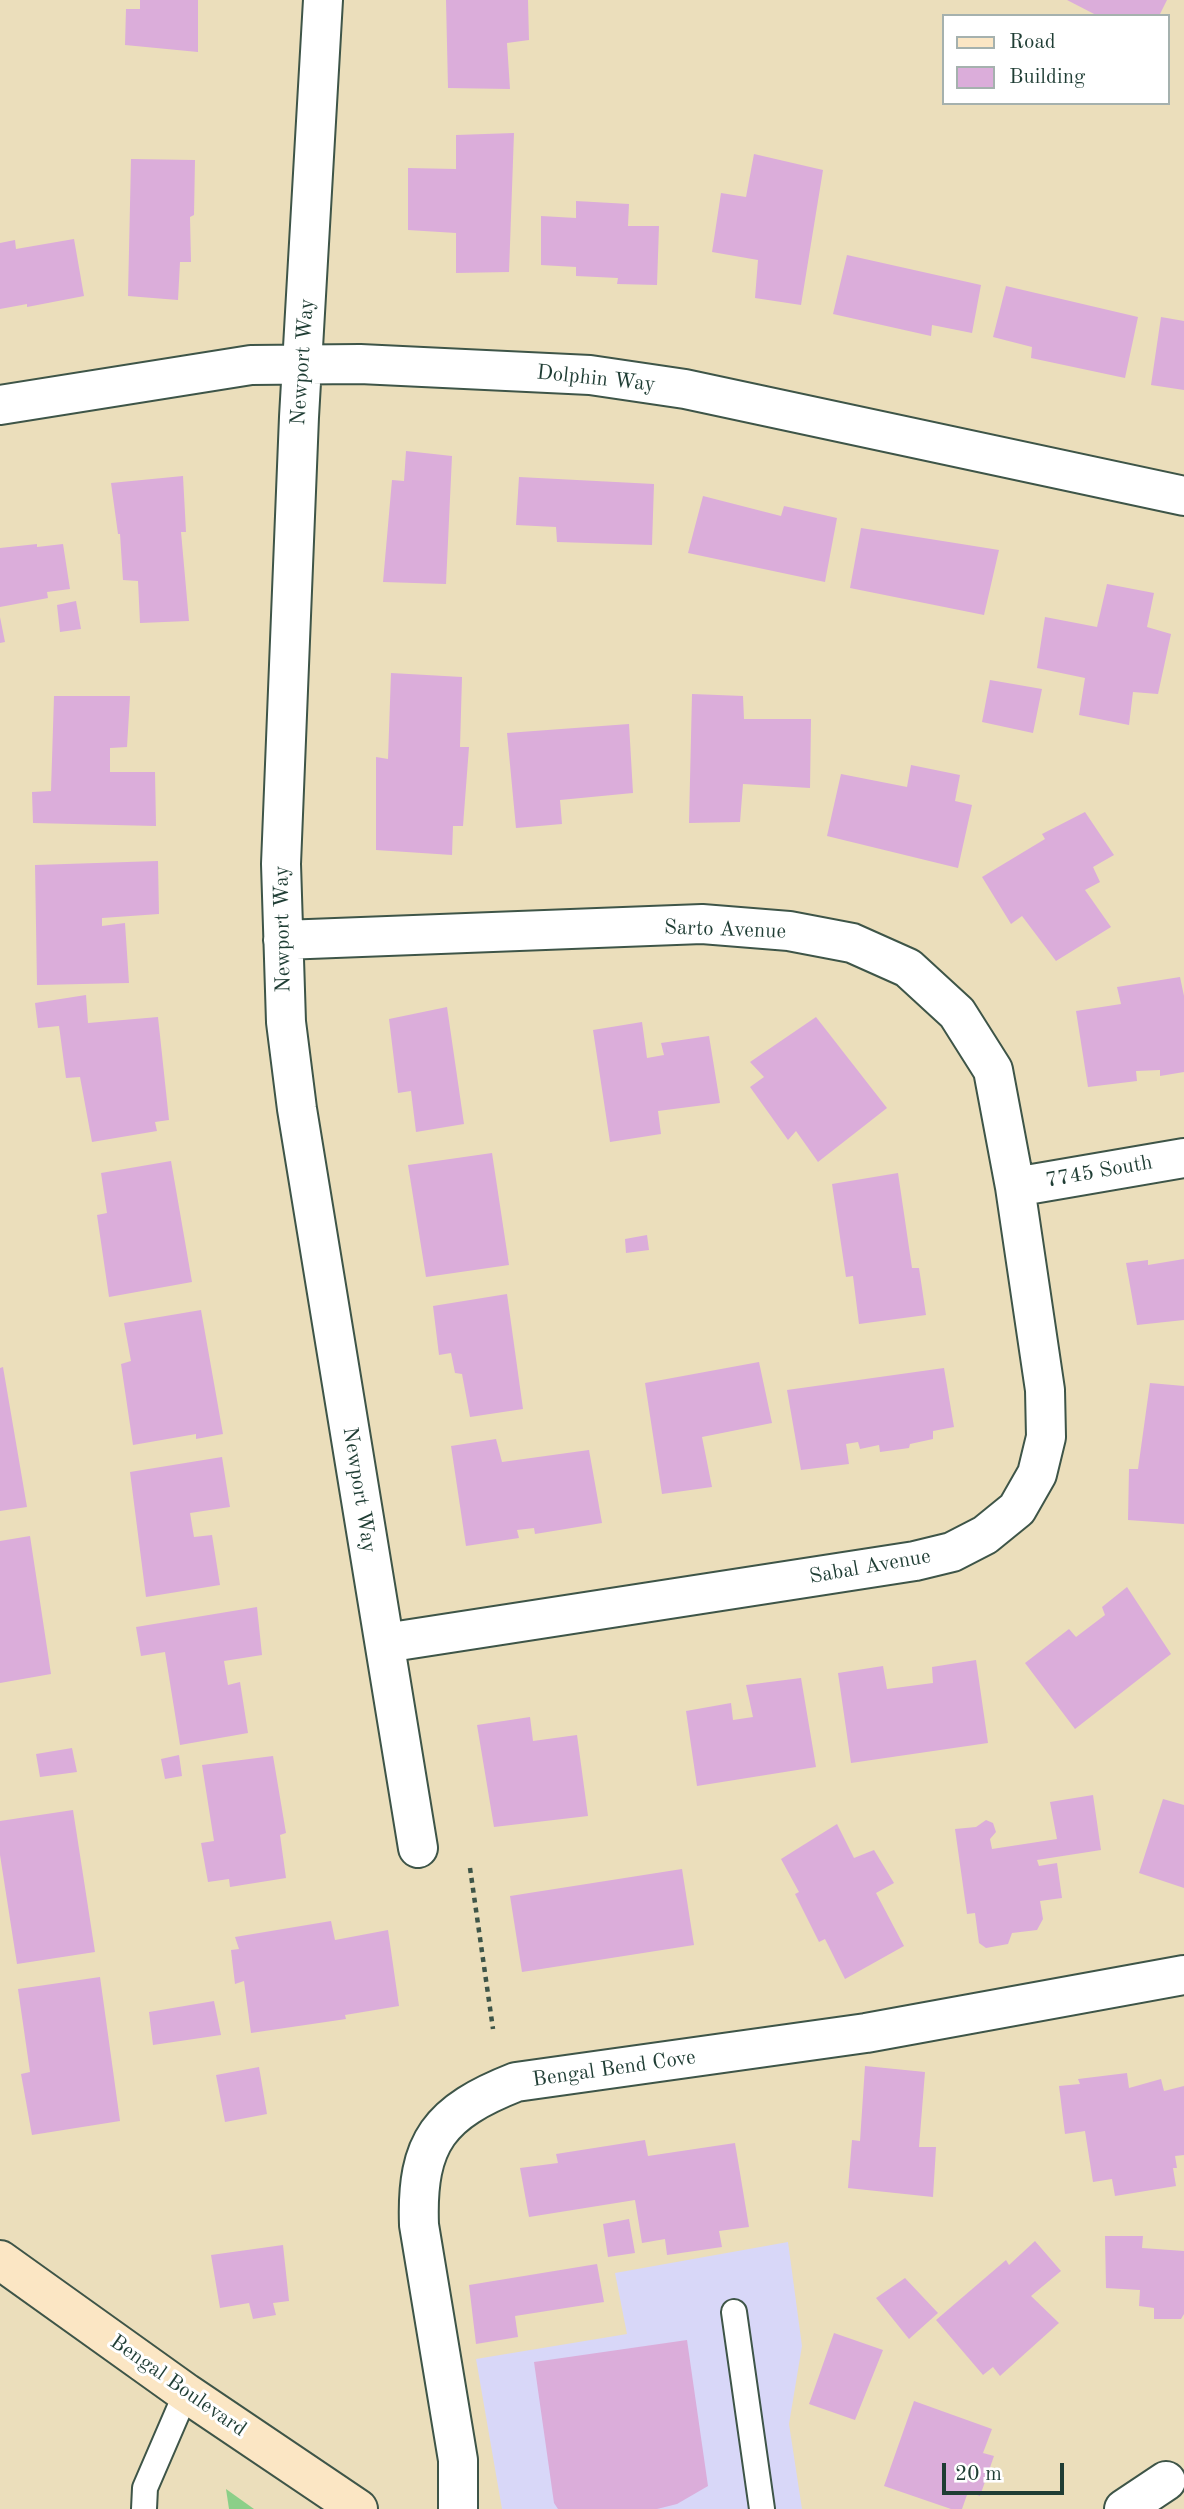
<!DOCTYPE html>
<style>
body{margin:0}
#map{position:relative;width:1184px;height:2509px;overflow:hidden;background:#ebdebb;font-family:"Old Standard TT",serif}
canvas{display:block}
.legend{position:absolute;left:942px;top:14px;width:228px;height:91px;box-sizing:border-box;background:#fff;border:2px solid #a5b1ae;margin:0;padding:9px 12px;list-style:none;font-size:21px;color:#1f3d34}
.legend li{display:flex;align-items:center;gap:14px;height:35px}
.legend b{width:35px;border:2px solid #a5b1ae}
.scale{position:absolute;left:942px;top:2463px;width:122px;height:32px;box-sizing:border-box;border:4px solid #1f3d34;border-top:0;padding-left:9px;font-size:21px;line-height:24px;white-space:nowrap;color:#1f3d34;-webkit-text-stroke:5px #fff;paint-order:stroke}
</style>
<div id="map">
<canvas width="1184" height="2509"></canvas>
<ul class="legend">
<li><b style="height:9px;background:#fbe6c4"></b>Road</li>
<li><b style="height:19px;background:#dbadda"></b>Building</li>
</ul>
<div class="scale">20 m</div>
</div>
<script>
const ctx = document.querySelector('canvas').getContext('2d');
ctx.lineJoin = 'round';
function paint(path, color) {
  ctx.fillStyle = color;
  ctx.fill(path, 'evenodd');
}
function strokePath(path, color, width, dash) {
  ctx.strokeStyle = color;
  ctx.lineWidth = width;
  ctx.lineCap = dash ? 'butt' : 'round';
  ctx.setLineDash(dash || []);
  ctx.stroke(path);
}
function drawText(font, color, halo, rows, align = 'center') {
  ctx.font = font + ' "Old Standard TT",serif';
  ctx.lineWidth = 6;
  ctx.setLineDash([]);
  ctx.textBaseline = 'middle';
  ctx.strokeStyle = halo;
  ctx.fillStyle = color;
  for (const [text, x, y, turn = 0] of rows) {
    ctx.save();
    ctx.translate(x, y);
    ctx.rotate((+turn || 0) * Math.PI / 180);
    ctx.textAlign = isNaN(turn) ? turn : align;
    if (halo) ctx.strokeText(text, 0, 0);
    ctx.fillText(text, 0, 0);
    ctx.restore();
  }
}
paint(new Path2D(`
 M788 2242 802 2346 789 2424 802 2509H502L476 2359 627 2334 615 2273Z`), '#d8d7f8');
paint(new Path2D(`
 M226 2489 254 2509H229Z`), '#8bcf88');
paint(new Path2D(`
 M140 0H198V52L125 45 126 9H140Z
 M446 0H528L529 40 507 43 510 89 448 88Z
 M1067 0H1167L1159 16H1098Z
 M514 133 509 272 456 273V233L408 230V168L456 169V135Z
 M754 154 823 170 801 305 755 298 758 260 712 252 721 193 746 197Z
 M131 159 195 160 194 215 190 217 191 262H180L178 300 128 296Z
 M576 201 629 204 628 226H659L657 285 617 284 618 278 576 276V267L541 265V216L576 218Z
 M74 239 84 296 27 307V304L0 309V243L15 240 16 249Z
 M847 255 981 285 972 333 932 325 931 336 833 314Z
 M1006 286 1138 317 1125 378 1031 358 1032 347 993 337Z
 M1161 317 1184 321V390L1151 385Z
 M406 451 452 456 446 584 383 582 392 480 404 481Z
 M183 476 186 532H181L189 621 140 623 138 581 123 580 120 534H118L111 483Z
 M519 477 654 484 652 545 557 542 556 527 516 525Z
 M703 496 781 516 784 506 837 518 825 582 688 553Z
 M861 528 999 550 984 615 850 588Z
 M37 544V547L63 544 70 589 47 592 48 598 0 607V548Z
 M1107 584 1154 593 1147 627 1171 634 1158 694 1133 692 1129 725 1079 715 1085 678 1037 668 1045 617 1097 627Z
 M76 601 81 629 60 632 57 605Z
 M0 617 5 642 0 643Z
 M391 673 462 677 460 747H469L463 826H453L452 855 376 850V757L388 759Z
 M990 680 1042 689 1033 733 982 722Z
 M692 694 743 696 744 719H811L810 788 743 784 740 822 689 823Z
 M54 696H130L127 747 110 748V772H155L156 826 33 823 32 792 51 791Z
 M629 724 633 793 560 800 562 824 516 828 507 733Z
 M911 765 960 775 955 801 972 805 958 868 827 836 841 774 907 787Z
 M1085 812 1114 855 1093 867 1100 882 1085 890 1111 927 1056 961 1022 916 1011 924 982 877 1045 839 1042 834Z
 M158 861 159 914 102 918V926L125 923 129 983 37 985 35 865Z
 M1180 977 1184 996V1072L1160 1076V1070L1136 1071 1137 1081 1088 1087 1076 1011 1121 1004 1117 987Z
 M86 995 88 1023 158 1017 169 1120 155 1122 157 1131 92 1142 80 1077 66 1078 59 1026 38 1028 35 1003Z
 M447 1007 464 1124 416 1132 411 1091 398 1093 389 1019Z
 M816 1017 887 1108 818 1162 796 1131 788 1140 750 1087 764 1077 750 1062Z
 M642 1022 647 1058 664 1055 661 1043 709 1036 720 1103 658 1111 661 1134 610 1142 593 1030Z
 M492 1153 509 1265 426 1277 408 1165Z
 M171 1161 192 1282 109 1297 97 1215 107 1213 101 1173Z
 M898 1173 912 1268H919L926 1315 859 1324 853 1276 846 1277 832 1184Z
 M647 1235 649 1250 626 1253 625 1239Z
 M1184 1259V1320L1137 1325 1126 1263 1148 1260V1265Z
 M507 1294 523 1409 470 1417 462 1374 455 1373 451 1353 439 1355 433 1306Z
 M201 1310 223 1434 196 1439V1434L133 1445 121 1364 131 1361 124 1323Z
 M759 1362 772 1423 702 1437 712 1487 662 1494 645 1383Z
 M3 1367 27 1507 0 1511V1368Z
 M944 1368 954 1427 933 1431V1439L910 1444 909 1448 880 1452 879 1445 860 1449 858 1442 846 1444 849 1464 801 1470 787 1390Z
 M1150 1383 1184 1386V1524L1128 1520 1129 1469H1138Z
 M496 1439 502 1462 589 1450 602 1523 535 1534 534 1528 517 1530 519 1538 466 1546 451 1446Z
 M222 1457 230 1507 190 1513 194 1537 212 1535 220 1585 146 1597 130 1472Z
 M30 1536 51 1674 0 1683V1541Z
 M1127 1587 1171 1654 1075 1729 1025 1663 1069 1629 1076 1637 1105 1615 1102 1607Z
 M257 1607 262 1655 224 1661 228 1685 240 1682 248 1733 180 1745 165 1652 141 1656 136 1627Z
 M976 1660 988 1743 851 1763 838 1673 883 1666 887 1689 933 1683 932 1667Z
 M801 1678 816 1767 697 1786 686 1711 731 1703 733 1720 753 1717 746 1685Z
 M530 1717 533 1741 577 1735 588 1816 494 1827 477 1725Z
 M72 1748 77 1772 40 1777 36 1754Z
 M179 1755 182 1776 165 1779 161 1759Z
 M273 1756 286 1833 280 1835 286 1878 230 1887 229 1879 208 1882 201 1843 214 1841 202 1765Z
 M1093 1795 1101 1850 1037 1860 1039 1866 1057 1863 1062 1898 1040 1901 1043 1919 1037 1930 1012 1933 1008 1944 986 1948 979 1943 975 1913 967 1914 955 1829 976 1827 986 1820 993 1823 996 1832 990 1839 992 1849 1057 1839 1050 1802Z
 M1163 1799 1184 1805V1888L1139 1873Z
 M73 1810 95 1952 17 1964 0 1855V1821Z
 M837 1824 854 1858 874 1850 894 1883 876 1893 904 1946 845 1979 825 1939 819 1942 795 1894 799 1892 781 1859Z
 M682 1869 694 1945 522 1972 510 1896Z
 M331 1921 335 1940 388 1930 399 2006 345 2015 346 2019 251 2033 244 1981 235 1984 231 1950 239 1949 235 1937Z
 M100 1977 120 2121 32 2135 21 2074 30 2072 18 1989Z
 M214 2001 221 2035 153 2045 149 2012Z
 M865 2066 925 2072 919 2147H936L933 2197 848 2188 852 2140 860 2141Z
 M259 2067 267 2114 225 2122 216 2075Z
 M1127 2073 1129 2088 1161 2079 1164 2091 1184 2086V2155L1175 2156 1177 2168H1173L1176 2186 1115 2196 1112 2179 1093 2182 1085 2131 1065 2134 1059 2086 1080 2084 1078 2079Z
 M645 2140 648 2156 735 2143 749 2227 719 2231 722 2247 667 2255 665 2239 642 2243 635 2200 529 2217 520 2168 558 2163 556 2154Z
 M629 2219 635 2253 608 2257 603 2224Z
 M1105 2236H1143L1142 2248 1184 2251V2314L1181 2319H1154V2308L1139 2306 1140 2290 1106 2288Z
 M1035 2241 1061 2271 1031 2296 1059 2323 1000 2376 993 2367 983 2375 936 2320 1006 2260 1009 2265Z
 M283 2245 289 2301 273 2303 276 2315 253 2319 249 2303 220 2308 211 2255Z
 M597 2264 604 2302 515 2316 518 2337 476 2344 469 2285Z
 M905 2278 938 2313 909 2339 876 2298Z
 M834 2333 883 2350 855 2420 809 2404Z
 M687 2340 708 2486 677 2504 657 2509H558L554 2503 534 2362Z
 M914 2401 992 2429 983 2453 994 2456 980 2496 968 2492 962 2509H951L884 2486Z`), '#dbadda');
const service = new Path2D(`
 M734 2312 762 2509
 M144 2509 145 2488 186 2393`);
const minor = new Path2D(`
 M323 0 299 417 281 864 286 1022 297 1109 418 1848
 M0 405 251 365 360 364 590 375 685 389 1184 496
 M283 940 702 924 789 931 852 943 908 968 957 1013 993 1070 1015 1187 1045 1390 1046 1437 1037 1474 1017 1509 985 1535 952 1552 915 1561 385 1643
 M1015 1187 1184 1158
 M458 2509V2460L419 2225C416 2141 440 2112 516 2082L866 2033 1184 1975
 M1124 2509 1166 2481`);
const secondary = new Path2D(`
 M0 2260 186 2393 358 2509`);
strokePath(service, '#3e5548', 28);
strokePath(minor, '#3e5548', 42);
strokePath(secondary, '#3e5548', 42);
strokePath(new Path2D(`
 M470 1868 493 2029`), '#3e5548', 4.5, [5, 5]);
strokePath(service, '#fff', 24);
strokePath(minor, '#fff', 38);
strokePath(secondary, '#fbe6c4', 38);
drawText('21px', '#1f3d34', '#fff', [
 ["Newport Way",303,362,-86],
 ["Dolphin Way",596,379,6],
 ["Newport Way",283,929,-91],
 ["Sarto Avenue",725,930,2],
 ["7745 South",1099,1172,-10],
 ["Newport Way",359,1490,81],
 ["Sabal Avenue",870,1567,-10],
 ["Bengal Bend Cove",614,2069,-8],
 ["Bengal Boulevard",178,2386,35]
]);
</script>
